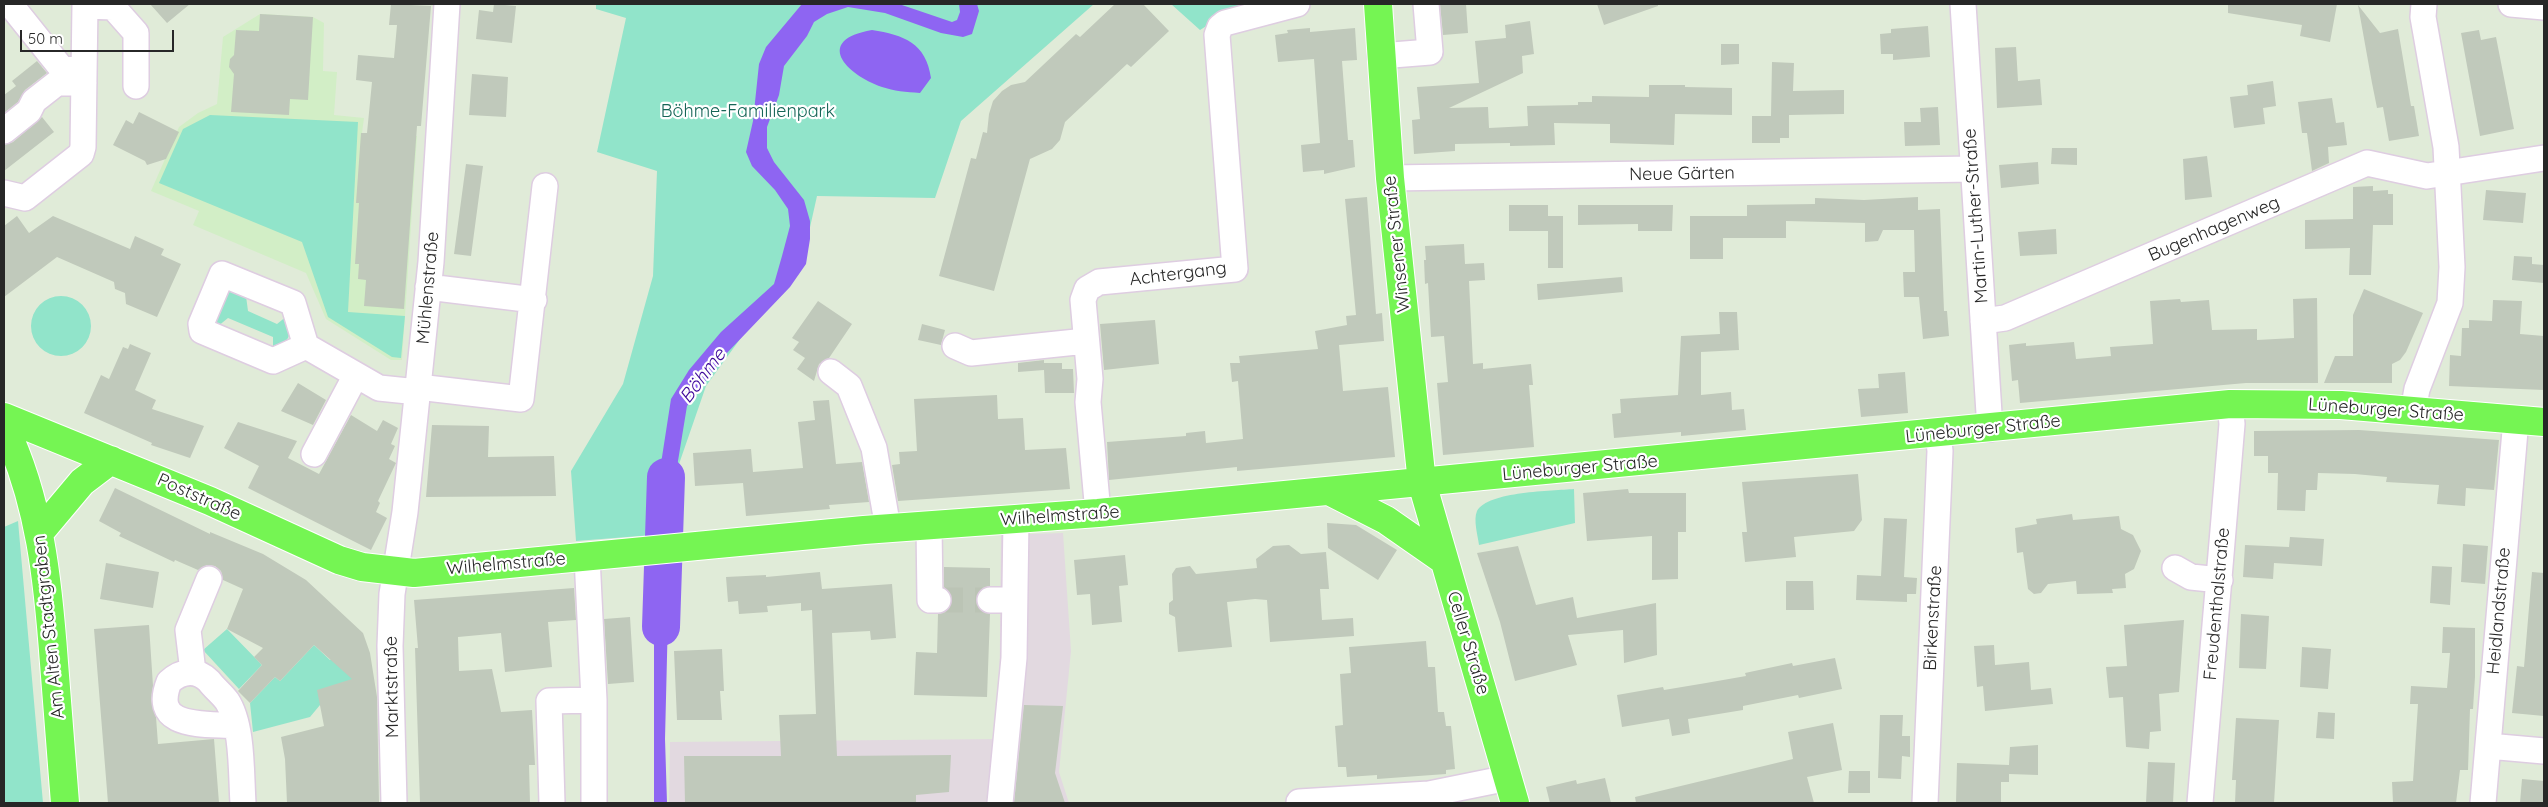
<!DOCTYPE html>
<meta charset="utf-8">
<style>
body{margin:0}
#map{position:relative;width:2548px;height:807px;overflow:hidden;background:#e0ebd8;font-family:Quicksand,sans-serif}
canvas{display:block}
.frame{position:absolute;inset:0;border:5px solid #272727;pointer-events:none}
.scale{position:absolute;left:20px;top:30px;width:154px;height:22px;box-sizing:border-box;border:2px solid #272727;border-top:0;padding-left:6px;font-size:15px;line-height:18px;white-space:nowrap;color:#272727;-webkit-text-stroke:4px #fff;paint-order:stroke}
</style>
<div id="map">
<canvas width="2548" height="807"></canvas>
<div class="frame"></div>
<div class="scale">50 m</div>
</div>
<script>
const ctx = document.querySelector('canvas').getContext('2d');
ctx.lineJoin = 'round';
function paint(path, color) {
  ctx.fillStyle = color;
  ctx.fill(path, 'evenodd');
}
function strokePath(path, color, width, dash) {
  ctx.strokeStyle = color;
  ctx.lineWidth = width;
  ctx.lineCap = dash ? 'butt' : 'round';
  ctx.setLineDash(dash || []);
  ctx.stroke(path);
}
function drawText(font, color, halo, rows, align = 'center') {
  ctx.font = font + ' Quicksand,sans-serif';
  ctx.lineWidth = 4.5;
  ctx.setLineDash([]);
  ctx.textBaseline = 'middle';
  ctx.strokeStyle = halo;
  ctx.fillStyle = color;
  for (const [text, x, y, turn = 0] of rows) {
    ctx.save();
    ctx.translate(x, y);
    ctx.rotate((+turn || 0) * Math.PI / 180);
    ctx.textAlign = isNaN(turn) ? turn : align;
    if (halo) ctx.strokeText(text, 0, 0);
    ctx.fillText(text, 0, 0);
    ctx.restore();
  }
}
paint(new Path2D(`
 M1063 533 1071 651 1059 772 1069 803H669L670 742 999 739 1001 535Z`), '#e2d9e0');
paint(new Path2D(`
 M260 14 313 17 324 23 323 71 337 72 334 115 364 118 362 133 417 136 402 360H391L326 319 306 273 193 225 199 211 151 191 179 127 198 113 217 104 223 37Z`), '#d2eec6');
paint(new Path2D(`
 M596 4H1094L961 121 935 198 817 196 800 272 751 324 706 386 679 464V533L576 541 571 471 623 384 653 276 657 171 597 152 626 18 596 9Z
 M1171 4H1252L1237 7 1200 30Z
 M210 115 358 122 348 312 405 316 401 358 392 357 328 317 302 242 159 183 183 129Z
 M226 288 246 296 248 311 277 324 287 316 292 329 286 342 273 351V337L228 318 217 327 213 325Z
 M31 326a30 30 0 1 1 60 0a30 30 0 1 1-60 0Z
 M1574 489 1575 523 1479 545C1478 536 1473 520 1477 511 1488 491 1553 491 1574 489Z
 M18 521 43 803H4V527Z
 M227 629 262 665 239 689 203 650Z
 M352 643 360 676 320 705 310 717 253 732 250 703 275 677 280 681 314 645 330 660Z`), '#91e4ca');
paint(new Path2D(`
 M802 4H899L952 22 957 20 960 12 959 4H977L979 11 972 34 963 37 941 33 885 13 848 7 827 14 814 22 807 36 784 66 779 95 767 127V148L774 162 804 200 810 221V239L806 264 790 287 726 354 687 406 677 467 678 527 656 529 660 470 671 399 689 370 721 332 774 284 782 256 790 226 788 209 775 190 752 166 746 152 753 121 759 64 766 47Z
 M872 30C904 35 926 43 931 78L920 93C906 92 894 91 882 87 845 74 814 40 872 30Z
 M669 575 665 739 667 803H654V577Z`), '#8e65f2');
strokePath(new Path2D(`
 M661 627 666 477`), '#8e65f2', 38);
paint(new Path2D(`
 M150 4H190L167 23Z
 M391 4 431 6 421 126H417L404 309 364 306 366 280 358 279 359 264H355L359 203H356L361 133H367L372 82 356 80 358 55 394 58 397 25H389Z
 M494 4 516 6 512 43 476 39 479 10 493 12Z
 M1115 4H1143L1169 31 1131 67 1127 64 1065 122 1060 140 1052 149 1030 159 994 291 939 276 971 158 976 159 983 132 987 133 989 114 993 101 1002 91 1011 85 1025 82 1076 34 1080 37Z
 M1440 4H1466L1468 33 1443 35Z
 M1597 4H1658V6L1604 25Z
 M2228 4H2337L2330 42 2300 36 2302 25 2228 13Z
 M2358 5 2380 33 2398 29 2411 106H2414L2419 136 2389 141 2383 107 2377 108 2372 83Z
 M260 14 313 17 308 100 290 99 289 115 231 112 234 74 229 67 230 59 234 55 236 30 259 31Z
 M1530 21 1534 54 1522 56 1523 73 1449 108 1488 107 1489 128 1528 126 1527 106 1578 105V102H1592V96L1649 97V85H1685V87L1732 88V115L1675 114 1674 145 1610 143V124L1554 123 1555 145 1510 146V143L1455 144V151L1414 154 1412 120 1420 119 1417 87 1479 83 1475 41 1506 38 1505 25Z
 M1928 26 1930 57 1893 60V54H1881L1880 34 1891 33V29Z
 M1310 28V32L1355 28 1357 60 1342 61 1348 140H1353L1355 167 1324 174V170L1303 172 1301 145 1320 143 1314 59 1278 62 1275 35 1288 33 1287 30Z
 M2479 30 2481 40 2496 37 2514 129 2480 136 2461 33Z
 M1721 44H1739V64L1721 65Z
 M2016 47 2018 81 2040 79 2042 105 1997 108 1995 48Z
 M37 61 47 73 25 90 18 102 4 113V95L16 86 12 81Z
 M1772 62 1794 63 1793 91 1844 90V114L1789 115V138H1780V143H1752V116H1771Z
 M472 74 508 77 506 117 469 115Z
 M2273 81 2276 106 2263 108 2265 124 2234 128 2230 97 2248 95 2247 85Z
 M2332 98 2336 123 2344 122 2347 145 2328 147 2329 163 2312 171 2307 133H2302L2298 102Z
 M1938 107 1940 145 1905 146 1904 122H1921L1920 108Z
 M139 112 179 132 166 159 147 165 145 161 113 145 126 120 133 124Z
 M42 117 54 132 4 171V145L13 142Z
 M2052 148H2077V165L2051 164Z
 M2207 156 2212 197 2185 200 2183 159Z
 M2038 162 2039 184 2001 188 1999 165Z
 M466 164 483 166 471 256 454 254Z
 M2373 186V191L2388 190V194H2393V225H2373L2371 275H2349L2350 248 2305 249V220L2353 219V187Z
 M2486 190 2526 193 2523 223 2483 220Z
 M1367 197 1376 314 1382 313 1384 341 1339 345 1343 391 1388 387 1395 457 1237 471V467L1109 480 1107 442 1186 436V433L1205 431 1206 443 1243 439 1238 381 1232 382 1230 363H1240L1239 356 1318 349 1315 331 1347 325 1346 316 1356 315 1345 199Z
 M1918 197V210L1940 209 1944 311H1947L1949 336 1923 339 1919 297H1904L1903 272H1915L1914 230H1883L1878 241 1865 242V223L1786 221V238H1723V259H1690V216H1747V205L1815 204V198L1864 200Z
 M1509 205H1548V216H1563V268H1548V231H1509Z
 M1578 205H1673L1672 231H1638V224L1578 225Z
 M17 216 29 233 53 216 130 249 135 236 164 249 161 255 181 264 157 317 126 304 125 293 115 289 114 282 57 257 4 297V226Z
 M2056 229 2057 254 2020 256 2018 232Z
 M1464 244 1465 264 1484 263 1485 280 1469 281 1473 364 1483 363V369L1531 364 1533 385H1529L1534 447 1443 455 1437 383 1448 382 1444 336 1431 337 1428 283 1425 284 1424 260H1426L1425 246Z
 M2514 256 2532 257V264L2544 265V283L2512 280Z
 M1622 277 1623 292 1538 300 1537 284Z
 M2364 289 2423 313 2406 352 2400 360 2392 364V383H2324L2335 356H2353V315Z
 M2317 298 2318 383H2246L2020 403 2018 380 2012 381 2009 345 2026 343V346L2074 342 2076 359 2111 356 2110 347 2153 344 2150 301 2180 299 2181 302 2209 300 2212 330 2257 329V340L2294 338 2293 299Z
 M2493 300 2522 301 2520 334 2544 336V390L2449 386 2450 355 2461 356 2462 328H2469V320L2492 321Z
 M818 301 852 324 829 358 819 364 814 381 797 369 805 358 793 350 799 342 792 338Z
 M1719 312H1737L1739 350 1701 352V395L1731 392 1732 410 1744 409 1746 430 1681 436V432L1614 438 1612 414 1621 413 1620 399 1678 395 1681 336 1720 334Z
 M1155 320 1159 364 1104 370 1100 324Z
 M922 324 945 330 941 345 918 340Z
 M130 344 151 353 135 390 156 400 152 409 204 426 190 458 151 445 152 443 84 413 101 375 109 379 123 347 128 349Z
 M1044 360V363H1062V369H1073L1074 393H1045L1044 370 1018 372V363Z
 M1905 372 1908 413 1861 417 1858 389 1879 388 1878 374Z
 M298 383 326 400 313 425 281 411Z
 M997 395 998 419 1023 418 1025 450 1066 448 1070 489 898 501 892 465 900 464 899 452 917 451 914 399Z
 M829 400 836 464 862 462 869 502 829 505 830 509 746 516 743 483 695 486 693 453 751 449 753 472 803 468 798 422 815 420 813 401Z
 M351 415 377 431 383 420 398 428 391 444 395 446 389 459 396 463 395 465 378 501 380 503 376 512 387 518 371 550 248 488 259 466 224 448 238 422 297 441 288 458 319 474Z
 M432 425 489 426 488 457 554 456 556 496 426 497Z
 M2359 430 2499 440 2494 490 2466 488 2465 506 2437 504 2439 485 2386 482 2387 477 2355 474 2318 473 2317 490H2306L2305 511 2277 510 2278 473H2268V456H2254V431Z
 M1858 474 1862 520 1854 531 1794 537 1796 557 1745 562 1742 532H1747L1742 482Z
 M115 488 210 534V532L263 554 306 580 363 633 370 653 377 697 379 803H287L285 759 281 737 324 726 317 690 352 679 314 645 280 681 275 677 250 703 238 691 262 665 254 657 263 648 227 629 243 589 223 580 221 571 215 566 207 565 198 570 175 560 174 562 119 536 121 533 99 521Z
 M1628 489 1629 493H1686V532H1678V579L1652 580V536L1587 541 1583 493Z
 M2072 514 2073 520 2119 516 2121 529 2133 535 2141 551 2134 569 2125 574 2126 588 2112 589 2113 593 2077 594 2076 581 2048 584 2041 593 2034 594 2028 589 2023 552 2017 553 2015 528 2037 524 2036 519Z
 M1884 518 1907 519 1904 577 1917 578 1916 594H1907V602L1856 600 1857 575 1881 576Z
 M1327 523 1356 525 1397 550 1378 580 1328 548Z
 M2290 537 2324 539 2322 566 2274 563 2273 579 2243 577 2245 545 2289 547Z
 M2463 544 2488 546 2485 584 2461 582Z
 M1289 545 1301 554 1326 552 1329 589H1320L1322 620 1353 618 1354 636 1270 642 1267 600 1255 599 1227 602 1232 647 1178 652 1175 617 1169 614V603L1173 600 1172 574 1176 568 1190 566 1196 574 1257 568 1256 559 1273 546Z
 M1518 546 1536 605 1573 597 1577 618 1656 603 1657 655 1624 663 1623 630 1568 635 1577 665 1515 681 1500 622 1477 553Z
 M1125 555 1128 585 1119 586 1122 622 1092 625 1090 594 1077 595 1074 560Z
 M106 563 159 572 153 608 100 599Z
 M2432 566 2452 567 2450 605 2430 603Z
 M944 567 990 568V586L982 588 976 600 978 608 990 614 987 697 914 695 916 652 937 653 938 614 946 612 952 600 950 592 944 587Z
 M820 572 822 589 892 584 896 638 871 640 870 631 832 633 837 756 951 755 949 792 916 795V803H685L684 756H781L779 715 816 714 812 610 801 611V603L767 606 768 612 739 614 738 601 728 602 726 577 766 575V577Z
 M2532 572 2544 573V716L2512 713 2517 666 2524 667Z
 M1786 581H1813L1814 610H1786Z
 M574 588 576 620 548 622 552 667 505 672 501 633 458 637 459 671 492 669 501 712 532 710 535 765H529L530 803H420L415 648H418L414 600Z
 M2241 614 2269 616 2266 669 2239 668Z
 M630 617 634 682 608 684 604 619Z
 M2184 620 2179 692 2159 694 2161 731 2150 732 2149 749 2126 747 2123 697 2109 698 2106 667 2127 666 2124 625Z
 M149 625 153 686 151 700 156 717 158 744 214 739 219 803H108L94 629Z
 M2443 627 2475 628V677L2473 709H2470L2468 770H2460L2456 803 2393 802 2392 782 2413 781 2418 704H2410L2411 686 2447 688 2450 653H2442Z
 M1426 641 1428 667H1435L1438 712H1444L1446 726H1451L1455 769 1446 770V774L1377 779V775L1347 777 1346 767H1338L1335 726 1343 725 1340 674 1351 673 1349 647Z
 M1994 645 1995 665 2029 662 2031 690 2051 688 2053 704 1985 711 1983 686 1977 687 1974 646Z
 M2302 647 2331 649 2328 689 2300 687Z
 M722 649 724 691H720L722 720H677L674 651Z
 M1835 658 1842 689 1799 698 1798 695 1743 706V710L1688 719 1690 733 1672 736 1669 719 1622 727 1617 695 1663 687 1664 690 1706 683 1746 676 1745 673 1792 663 1793 666Z
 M1024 705 1063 706 1055 773 1065 803H1014Z
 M2318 712 2335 713 2334 739 2316 738Z
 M1880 715H1903L1902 736H1910V757L1902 756 1901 779 1878 778Z
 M2236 718 2279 720 2274 803H2235L2236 780H2232Z
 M1833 723 1842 770 1807 777 1814 803H1636L1635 797 1793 759 1788 732Z
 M2038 745V775L2009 774V782H2001V803H1956L1957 763 2009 765 2010 747Z
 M2148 762 2175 763 2173 803H2146Z
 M1849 771H1870V793H1848Z
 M1605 778 1611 803H1550L1546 787 1576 780 1577 784Z
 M2522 779 2544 781V803H2520Z`), '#c0c9bb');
strokePath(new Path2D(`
 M938 600H990`), '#bbc4b5', 25, [25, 12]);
const minor = new Path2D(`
 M10 4 62 69 84 70
 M1963 4 1990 429
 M2511 4 2544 7
 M85 6 113 7 136 33V86
 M1380 56 1430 52 1426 4
 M4 131 29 111 34 101 57 83H84
 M1390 178 1973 169
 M4 193 25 198 81 154 83 147 85 4
 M428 287 534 300
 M1983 321 2005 318 2367 163 2427 176 2544 158
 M306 346 273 361 202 331 201 324 222 274 293 303 306 346 379 388 418 392
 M955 346 971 353 1086 341
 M831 372 849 386 874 448 888 528
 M418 387 521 399 545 186
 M2413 411 2417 389 2450 303 2452 267 2446 147 2423 17 2424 4
 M314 454 356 375
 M1098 513 1088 402 1090 379 1083 300 1087 289 1099 282 1235 269 1217 35 1220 27 1225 23 1297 4
 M929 525 930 600H938
 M587 557 594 700V803
 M2175 568 2191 577 2220 580
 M990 600H1014
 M193 672 188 630 209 579
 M236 726C205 723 150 730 169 682 181 671 196 668 209 681 214 688 222 694 227 701 243 725 241 774 243 803
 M2488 746 2544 751
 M1299 802 1429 794 1508 778
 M394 803 390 646 392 594 405 512 431 262 447 4
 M552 803 549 701 594 700
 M1000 803 1014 658 1016 519
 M1925 803 1940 451 1938 434
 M2200 803 2232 424 2230 404
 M2483 803 2516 419`);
const major = new Path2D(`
 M1378 4 1390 178 1422 483 1515 803
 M4 417 210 501 339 560 362 567 414 573 864 530 1098 513 2230 404 2341 405 2544 422
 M4 426C40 501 48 581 54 663 58 710 61 756 65 803
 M1331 492 1386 520 1442 559
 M40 532 82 482 111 460`);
strokePath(minor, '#decde1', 28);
strokePath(major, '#fff', 30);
strokePath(minor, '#fff', 25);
strokePath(major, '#75f553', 28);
drawText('18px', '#166557', '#fff', [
 ["Böhme-Familienpark",748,112]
]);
drawText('18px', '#272727', '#fff', [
 ["Neue Gärten",1682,174,-1],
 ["Martin-Luther-Straße",1976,216,-94],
 ["Bugenhagenweg",2214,229,-23],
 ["Winsener Straße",1397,244,-96],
 ["Achtergang",1178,274,-7],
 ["Mühlenstraße",428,288,-85],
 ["Lüneburger Straße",2386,410,4],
 ["Lüneburger Straße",1983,429,-6],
 ["Lüneburger Straße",1580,468,-5],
 ["Poststraße",199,497,24],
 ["Wilhelmstraße",1060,516,-4],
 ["Wilhelmstraße",506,564,-5],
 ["Freudenthalstraße",2217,604,-85],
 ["Heidlandstraße",2499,611,-85],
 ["Birkenstraße",1933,618,-87],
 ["Am Alten Stadtgraben",49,627,-96],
 ["Celler Straße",1468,643,73],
 ["Marktstraße",392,687,-91]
]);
drawText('italic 19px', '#3e089a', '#fff', [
 ["Böhme",703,376,-53]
]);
</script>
